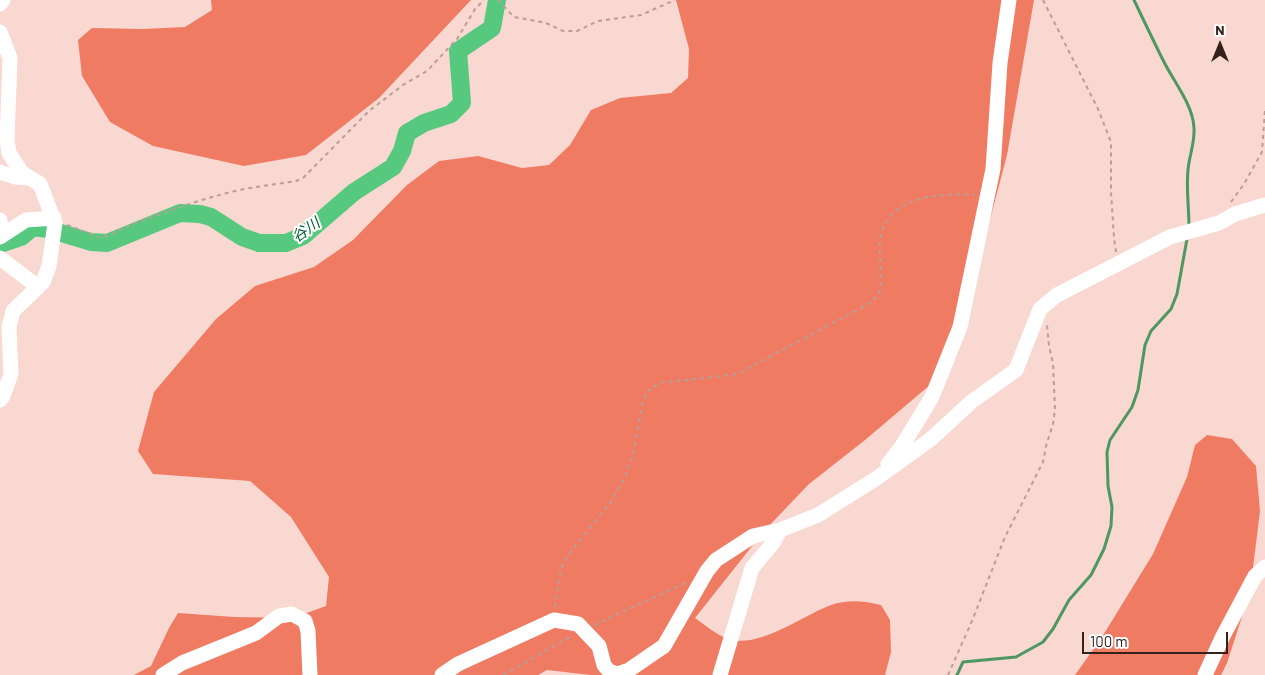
<!DOCTYPE html>
<meta charset="utf-8">
<style>
body{margin:0}
#map{position:relative;width:1265px;height:675px;overflow:hidden;background:#f9d8d1;font-family:Barlow,sans-serif}
canvas{display:block}
.north{position:absolute;left:1195px;top:20px;width:50px;height:50px;-webkit-text-stroke:4px #fff;paint-order:stroke;rotate:0deg;font-size:14px;font-weight:700;line-height:20px;text-align:center;color:#34211d}
.north::after{content:'';display:block;margin:auto;width:18px;height:22px;background:#34211d;clip-path:polygon(50% 0,100% 100%,50% 72%,0 100%)}
.scale{position:absolute;left:1082px;top:632px;width:146px;height:22px;box-sizing:border-box;border:2px solid #34211d;border-top:0;padding-left:6px;font-size:15px;line-height:18px;white-space:nowrap;color:#34211d;-webkit-text-stroke:4px #fff;paint-order:stroke}
</style>
<div id="map">
<canvas width="1265" height="675"></canvas>
<div class="north">N</div>
<div class="scale">100 m</div>
</div>
<script>
const ctx = document.querySelector('canvas').getContext('2d');
ctx.lineJoin = 'round';
function paint(path, color) {
  ctx.fillStyle = color;
  ctx.fill(path, 'evenodd');
}
function strokePath(path, color, width, dash) {
  ctx.strokeStyle = color;
  ctx.lineWidth = width;
  ctx.lineCap = dash ? 'butt' : 'round';
  ctx.setLineDash(dash || []);
  ctx.stroke(path);
}
function drawText(font, color, halo, rows, align = 'center') {
  ctx.font = font + ' Barlow,"Noto Sans JP",sans-serif';
  ctx.lineWidth = 4;
  ctx.setLineDash([]);
  ctx.textBaseline = 'middle';
  ctx.strokeStyle = halo;
  ctx.fillStyle = color;
  for (const [text, x, y, turn = 0] of rows) {
    ctx.save();
    ctx.translate(x, y);
    ctx.rotate((+turn || 0) * Math.PI / 180);
    ctx.textAlign = isNaN(turn) ? turn : align;
    if (halo) ctx.strokeText(text, 0, 0);
    ctx.fillText(text, 0, 0);
    ctx.restore();
  }
}
paint(new Path2D(`
 M211 0H471L379 98 306 155 244 166 153 146 110 122 82 76 78 40 92 28 142 29 185 27 212 10Z
 M676 0H1034L1007 155 976 273 937 379 865 440 809 484 764 531 695 618C705 625 717 635 728 639 759 649 802 616 831 605 848 599 864 601 881 605L890 620 891 652 885 675H591L547 670 538 675H134L151 666 169 628 178 613 234 617 293 618 326 606 329 577 291 517 250 481 153 474 138 451 154 392 216 319 255 286 314 267 353 240 407 185 439 161 478 156 522 168 549 165 570 145 591 110 620 98 671 93 688 78 689 49Z
 M1207 435 1232 439 1256 466 1260 511 1250 592 1227 663 1221 675H1075L1102 637 1153 554 1187 477 1195 445Z`), '#f07b63');
strokePath(new Path2D(`
 M1134 0C1144 21 1154 42 1164 62 1174 82 1193 105 1194 128 1195 143 1189 156 1188 170 1186 189 1189 207 1189 227
 M957 675 963 662 1016 657 1043 642 1053 629 1069 600 1091 575 1104 549 1111 526 1112 507 1108 486 1107 452 1110 440 1132 407 1138 390 1145 345 1151 331 1171 309 1177 294 1187 239`), '#4c9762', 3);
strokePath(new Path2D(`
 M0 244 21 237 33 227 48 229 91 242 107 243 180 213 200 214 211 217 242 237 259 243H286L303 236 354 192 393 167 402 151 407 133 424 123 451 114 462 103 458 51 492 28 497 0`), '#57c97f', 18);
strokePath(new Path2D(`
 M498 0 514 17 546 23 563 31H577L598 21 641 15 675 0
 M1043 0 1098 109 1111 142V192L1114 238 1116 252
 M1231 202 1244 184 1262 152 1265 109
 M67 225 101 238C142 220 184 204 227 193 249 187 273 185 296 181L303 178 369 111 403 85 427 71 457 39 475 9 484 0
 M555 607 561 568 572 550 611 502 625 477 633 454 643 401 648 391 659 383 731 375 741 372 872 302C874 299 877 296 879 293 883 286 879 253 880 243 883 195 940 193 975 195
 M594 625 685 583
 M503 675 572 636
 M948 675 972 621 1005 537 1043 462 1046 446 1053 424 1055 409 1053 363 1049 346 1047 325`), '#b99d97', 2, [4, 4]);
strokePath(new Path2D(`
 M0 4 3 0
 M0 32 10 58 7 140 9 153 22 173 40 184 55 223 49 266 43 282 13 311 9 327 11 374 3 396 0 400
 M0 172 15 177 30 178
 M0 220 2 236
 M0 237 26 220 54 218
 M0 258 38 287
 M888 464 902 446 932 397 960 327 993 169 1000 63 1009 0
 M163 675 182 663 256 633 279 616 292 614 305 621 308 631 310 675
 M442 675 458 664 554 620 578 624 599 646 604 665 609 671 617 674 629 670 664 646 707 571 716 560 753 536 780 530 818 515 877 478 931 439 971 402 1016 370 1040 309 1057 295 1170 237 1219 223 1235 214 1265 205
 M720 675 752 568 773 543 780 530
 M1205 675 1223 636 1255 576 1265 567`), '#fff', 15);
drawText('italic 15px', '#005b2d', '#fff', [
 ["谷川",306,230,-35]
]);
</script>
